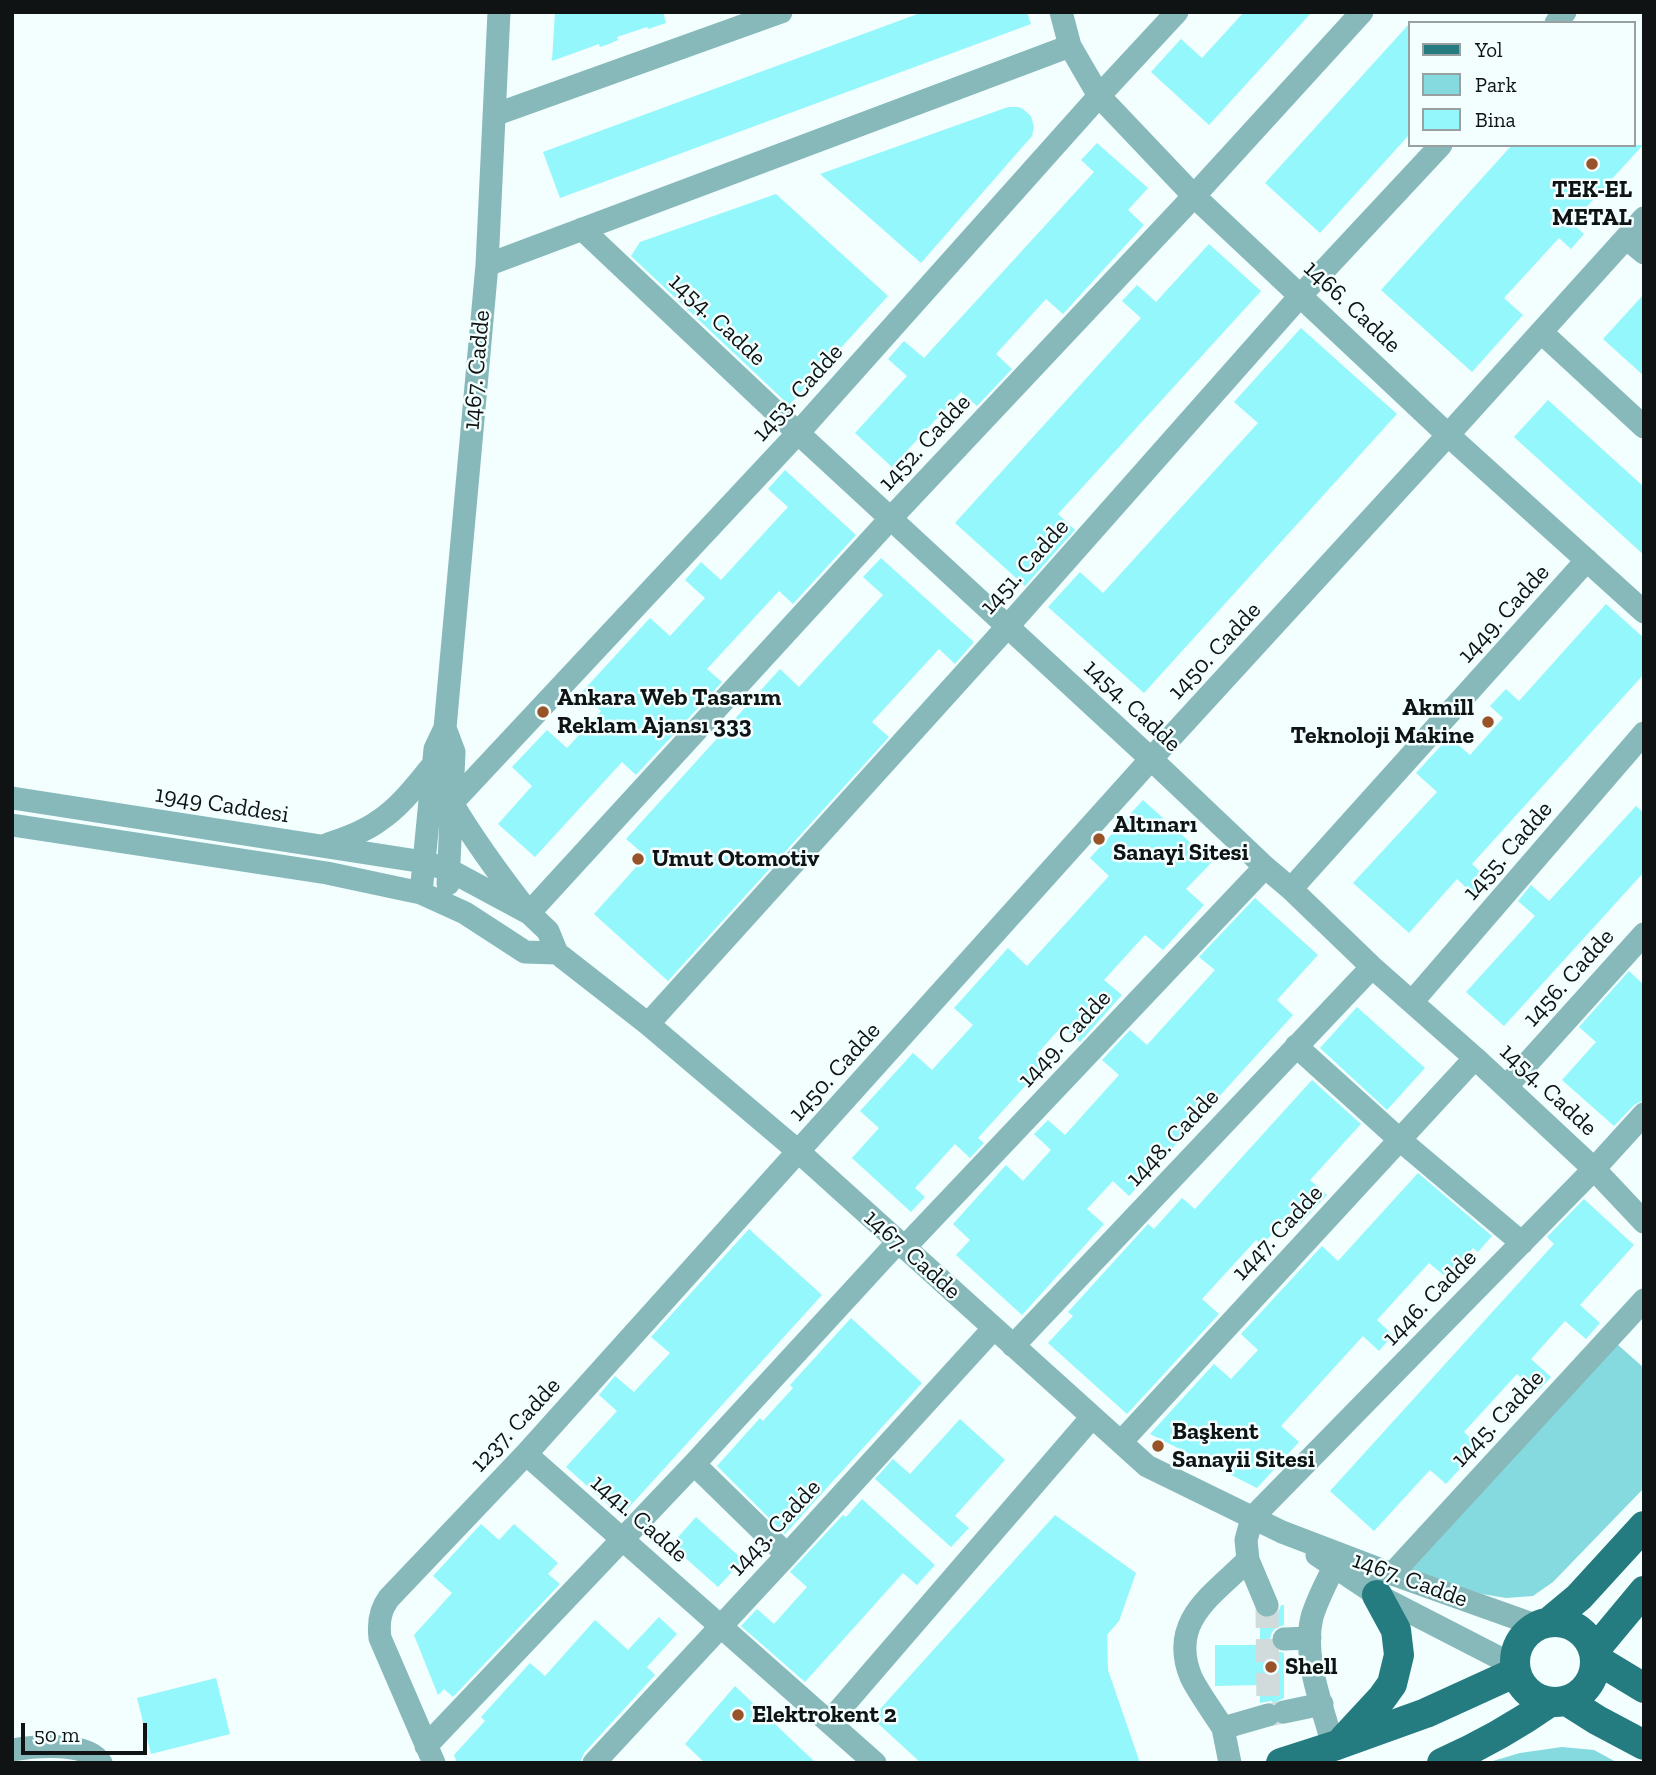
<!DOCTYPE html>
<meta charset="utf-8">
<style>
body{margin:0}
#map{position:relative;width:1656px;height:1775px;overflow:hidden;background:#f3feff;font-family:"Zilla Slab",serif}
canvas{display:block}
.frame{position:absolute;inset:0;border:14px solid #0f1313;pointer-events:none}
.legend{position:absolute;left:1408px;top:21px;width:228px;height:126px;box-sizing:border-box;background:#f3feff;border:2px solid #98a0a1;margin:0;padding:9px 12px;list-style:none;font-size:21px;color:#0f1313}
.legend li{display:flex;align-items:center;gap:14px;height:35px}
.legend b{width:35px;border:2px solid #98a0a1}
.scale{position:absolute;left:21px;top:1723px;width:126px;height:32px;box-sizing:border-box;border:4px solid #0f1313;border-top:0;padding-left:9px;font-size:21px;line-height:24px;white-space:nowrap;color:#0f1313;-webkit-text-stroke:5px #f3feff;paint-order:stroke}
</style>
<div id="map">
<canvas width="1656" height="1775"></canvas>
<div class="frame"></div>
<ul class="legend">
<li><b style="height:9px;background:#257c80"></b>Yol</li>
<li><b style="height:19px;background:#85dadf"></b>Park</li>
<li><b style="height:19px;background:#93f7fc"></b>Bina</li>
</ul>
<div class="scale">50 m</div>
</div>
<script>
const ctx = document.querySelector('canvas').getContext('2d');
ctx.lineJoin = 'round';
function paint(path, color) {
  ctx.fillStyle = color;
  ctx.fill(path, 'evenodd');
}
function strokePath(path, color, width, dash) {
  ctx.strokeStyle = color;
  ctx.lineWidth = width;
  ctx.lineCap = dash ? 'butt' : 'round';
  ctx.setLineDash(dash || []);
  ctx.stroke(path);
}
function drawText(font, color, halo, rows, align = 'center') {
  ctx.font = font + ' "Zilla Slab",serif';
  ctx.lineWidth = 5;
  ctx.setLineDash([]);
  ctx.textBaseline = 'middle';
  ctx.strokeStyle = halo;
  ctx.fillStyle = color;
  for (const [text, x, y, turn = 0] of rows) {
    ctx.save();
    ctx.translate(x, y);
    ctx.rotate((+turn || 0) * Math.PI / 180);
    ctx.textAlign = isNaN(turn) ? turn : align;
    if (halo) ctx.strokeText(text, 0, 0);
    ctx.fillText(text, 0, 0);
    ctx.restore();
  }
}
paint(new Path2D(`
 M1617 1344 1644 1368V1488L1553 1582 1533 1596 1506 1598 1482 1594 1411 1570Z
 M1562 1747 1594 1750 1618 1763H1486L1520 1753Z`), '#85dadf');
paint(new Path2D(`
 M555 12H663L666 23 648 29 647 27 617 37 618 40 609 44 600 47 599 44 552 61Z
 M923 12H1027L1031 24 560 198 543 152Z
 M1244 12H1312L1209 125 1151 72 1181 39 1202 58Z
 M1409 24V135L1320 233 1265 183Z
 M1008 107H1018L1023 109 1031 116 1034 127 1032 136 921 263 820 174Z
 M1097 143 1148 188 1128 210 1144 225 1063 314 1046 299 996 354 1012 369 977 406 961 392 892 467 855 433 907 376 888 359 904 341 924 358 1094 172 1081 160Z
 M1512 145H1643L1572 223 1584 234 1571 249 1559 238 1504 298 1523 315 1472 372 1381 290Z
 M776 194 888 296 789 405 631 256 640 242Z
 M1209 244 1261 291 1058 514 1075 530 1025 586 955 523 1141 318 1122 301 1137 285 1156 302Z
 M1644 294V376L1603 339Z
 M1301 328 1397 414 1144 693 1048 607 1080 572 1103 593 1258 423 1234 402Z
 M1548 400 1644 487V555L1514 437Z
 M785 470 856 535 793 604 779 591 707 669 722 682 636 775 622 762 535 857 498 824 532 786 512 767 547 730 567 748 601 711 581 693 650 618 670 636 705 598 685 580 701 562 721 580 788 507 768 489Z
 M881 558 974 642 955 664 939 649 872 722 889 737 668 981 594 914 646 856 626 839 780 669 799 687 883 595 863 577Z
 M1606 604 1644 638V674L1472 864 1488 879 1474 895 1457 879 1409 933 1353 883 1437 792 1416 773 1449 737 1470 755 1503 718 1490 706 1506 689 1519 701Z
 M1143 800 1212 862 1186 889 1204 905 1163 950 1145 935 1104 980 1122 995 1080 1042 1062 1026 1037 1054 1046 1063 978 1138 984 1143 970 1158 955 1144 915 1188 925 1197 911 1212 852 1158 879 1128 860 1111 913 1053 932 1070 973 1025 954 1008 1008 948 1027 966 1109 876 1090 858Z
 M1636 806 1644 813V872L1504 1026 1466 992 1535 916 1518 901 1531 885 1549 901Z
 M1255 898 1318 955 1277 1000 1293 1015 1129 1196 1113 1181 1087 1209 1104 1224 1022 1315 956 1255 970 1240 953 1224 1006 1165 1023 1181 1051 1150 1034 1134 1048 1120 1065 1135 1119 1075 1102 1060 1130 1030 1147 1045 1215 970 1199 957Z
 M1629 971 1644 985V1100L1634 1105 1614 1126 1562 1080 1596 1042 1579 1027Z
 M1357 1007 1425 1068 1387 1110 1320 1048Z
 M1312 1080 1361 1124 1310 1180 1327 1195 1298 1226 1288 1217 1262 1245 1256 1240 1202 1299 1219 1314 1127 1414 1048 1343 1073 1316 1068 1312 1148 1224 1154 1229 1182 1198 1195 1209Z
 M1418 1173 1492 1236 1478 1252 1473 1248 1446 1277 1429 1263 1377 1320 1393 1335 1379 1351 1363 1336 1281 1426 1299 1442 1257 1488 1150 1434 1214 1364 1231 1379 1258 1350 1241 1334 1322 1246 1338 1261Z
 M1584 1199 1634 1245 1580 1305 1600 1323 1586 1339 1565 1321 1531 1359 1551 1377 1537 1392 1517 1374 1464 1432 1480 1447 1446 1484 1430 1470 1374 1531 1330 1491 1554 1244 1547 1237Z
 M749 1229 822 1295 621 1516 566 1467 617 1411 599 1395 615 1376 634 1392 670 1353 651 1337Z
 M851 1318 922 1383 785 1534 717 1466 760 1418 763 1421 793 1388 790 1385Z
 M960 1419 1005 1460 955 1516 969 1528 951 1547 875 1479 893 1459 910 1474Z
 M862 1499 935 1565 917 1585 903 1573 805 1682 741 1626 757 1609 774 1624 807 1587 790 1572 843 1515 846 1517Z
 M1055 1515 1136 1573 1119 1621 1107 1635 1108 1670 1140 1763H921L872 1718Z
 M696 1517 743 1560 718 1587 671 1545Z
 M481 1524 499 1540 514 1524 558 1563 548 1574 560 1584 453 1697 444 1689 438 1695 414 1635 452 1593 433 1576Z
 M1281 1605H1284V1625L1276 1628 1272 1632 1270 1639 1273 1647 1277 1651 1284 1653V1698L1274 1703 1271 1701 1260 1703V1685L1215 1686V1645H1260V1617L1266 1619 1273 1618 1278 1613Z
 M659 1617 677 1634 647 1667 655 1675 584 1753 580 1763H457L454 1755 485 1721 481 1717 530 1663 545 1676 595 1620 628 1650Z
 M216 1678 230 1734 151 1754 137 1698Z
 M735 1686 816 1763H705L685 1744Z`), '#93f7fc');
strokePath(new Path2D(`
 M1267 1605 1268 1715 1284 1712`), '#d1dbdc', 23, [23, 11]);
strokePath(new Path2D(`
 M1061 12 1070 46 1099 96 1194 196 1448 435 1644 612
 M1177 12 1099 96 798 433 452 803C475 842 501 877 529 913L891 518 1194 196 1362 12
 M1556 23 1565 12
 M494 115 781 12
 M582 229 798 433 1151 759 1265 867 1291 889 1372 967 1475 1058 1594 1169 1644 1222
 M1626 238 1644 253
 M487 265 1070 46
 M1541 332 1644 427
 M445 728 454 752 448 884
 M12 798 424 862 449 870 529 913 548 931 557 953 648 1024 799 1152 1147 1466 1282 1532 1392 1574 1538 1626
 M12 825 327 873 402 889 421 893 465 913 525 952 557 953
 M326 845C345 838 364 832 380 820 401 806 417 784 433 765
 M1291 889 1587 560
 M421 893 435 749 445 728 487 265 499 12
 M1412 1002 1644 733
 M648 1024 1008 626 1301 295 1441 145
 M1296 1046 1400 1140 1522 1243
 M1506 1087 1644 934
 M904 1248 1265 867
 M1013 1346 1372 967
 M1121 1442 1475 1058
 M526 1454 875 1763
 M694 1464 787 1555
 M1317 1555 1377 1595 1515 1666
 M1392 1574 1644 1300
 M1267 1605 1248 1560 1246 1540 1252 1518 1594 1169 1644 1114
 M1284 1639 1310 1638
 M1284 1712 1322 1704
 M829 1722 1092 1417
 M1223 1728C1213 1712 1198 1692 1191 1677 1168 1621 1213 1595 1248 1560
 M426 1746 694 1464 898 1242
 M1333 1746C1323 1707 1302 1658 1312 1617 1317 1600 1326 1583 1334 1567
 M12 1750C35 1746 87 1741 101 1763
 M434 1763 380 1638C378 1622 380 1610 389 1598L526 1454 1151 759 1448 435 1644 218
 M594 1763 787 1555 994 1328
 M1230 1763 1223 1728 1268 1715`), '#87b9bb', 23);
strokePath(new Path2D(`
 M1515 1662a40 40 0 1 1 80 0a40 40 0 1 1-80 0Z
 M1549 1622 1579 1597 1644 1526
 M1594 1651 1644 1591
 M1596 1659 1644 1688
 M1567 1701 1597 1720 1644 1745
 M1344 1739 1382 1698 1392 1684 1399 1655 1396 1630 1377 1595
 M1281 1763 1337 1745 1426 1713 1516 1672
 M1442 1763C1480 1746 1516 1726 1550 1702`), '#257c80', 30);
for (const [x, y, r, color] of [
 [1592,164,7,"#995328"],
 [543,712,7,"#995328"],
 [1488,722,7,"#995328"],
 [1099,839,7,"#995328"],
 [638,859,7,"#995328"],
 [1158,1446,7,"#995328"],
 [1271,1667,7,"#995328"],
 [738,1715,7,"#995328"]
]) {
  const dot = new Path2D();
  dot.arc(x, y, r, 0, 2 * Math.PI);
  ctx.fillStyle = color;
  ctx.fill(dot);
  strokePath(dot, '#f3feff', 2.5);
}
drawText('bold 24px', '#0f1313', '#f3feff', [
 ["TEK-EL",1592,190,"center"],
 ["METAL",1592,218,"center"],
 ["Ankara Web Tasarım",557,698],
 ["Reklam Ajansı 333",557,726],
 ["Akmill",1474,708,"right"],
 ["Teknoloji Makine",1474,736,"right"],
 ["Altınarı",1113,825],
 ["Sanayi Sitesi",1113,853],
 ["Umut Otomotiv",652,859],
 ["Başkent",1172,1432],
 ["Sanayii Sitesi",1172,1460],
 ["Shell",1285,1667],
 ["Elektrokent 2",752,1715]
], 'left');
drawText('24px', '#0f1313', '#f3feff', [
 ["1466. Cadde",1352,307,43],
 ["1454. Cadde",717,320,43],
 ["1467. Cadde",477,370,-85],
 ["1453. Cadde",798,393,-48],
 ["1452. Cadde",925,443,-47],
 ["1451. Cadde",1025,567,-48],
 ["1449. Cadde",1504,614,-48],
 ["1450. Cadde",1215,651,-47],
 ["1454. Cadde",1132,706,43],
 ["1949 Caddesi",222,805,9],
 ["1455. Cadde",1508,851,-49],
 ["1456. Cadde",1569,978,-48],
 ["1449. Cadde",1065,1039,-47],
 ["1450. Cadde",835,1072,-48],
 ["1454. Cadde",1548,1090,43],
 ["1448. Cadde",1173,1138,-47],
 ["1447. Cadde",1278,1233,-47],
 ["1467. Cadde",912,1255,42],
 ["1446. Cadde",1430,1298,-46],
 ["1445. Cadde",1498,1419,-47],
 ["1237. Cadde",516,1425,-47],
 ["1441. Cadde",639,1519,41],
 ["1443. Cadde",775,1528,-47],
 ["1467. Cadde",1410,1580,20]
]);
</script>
